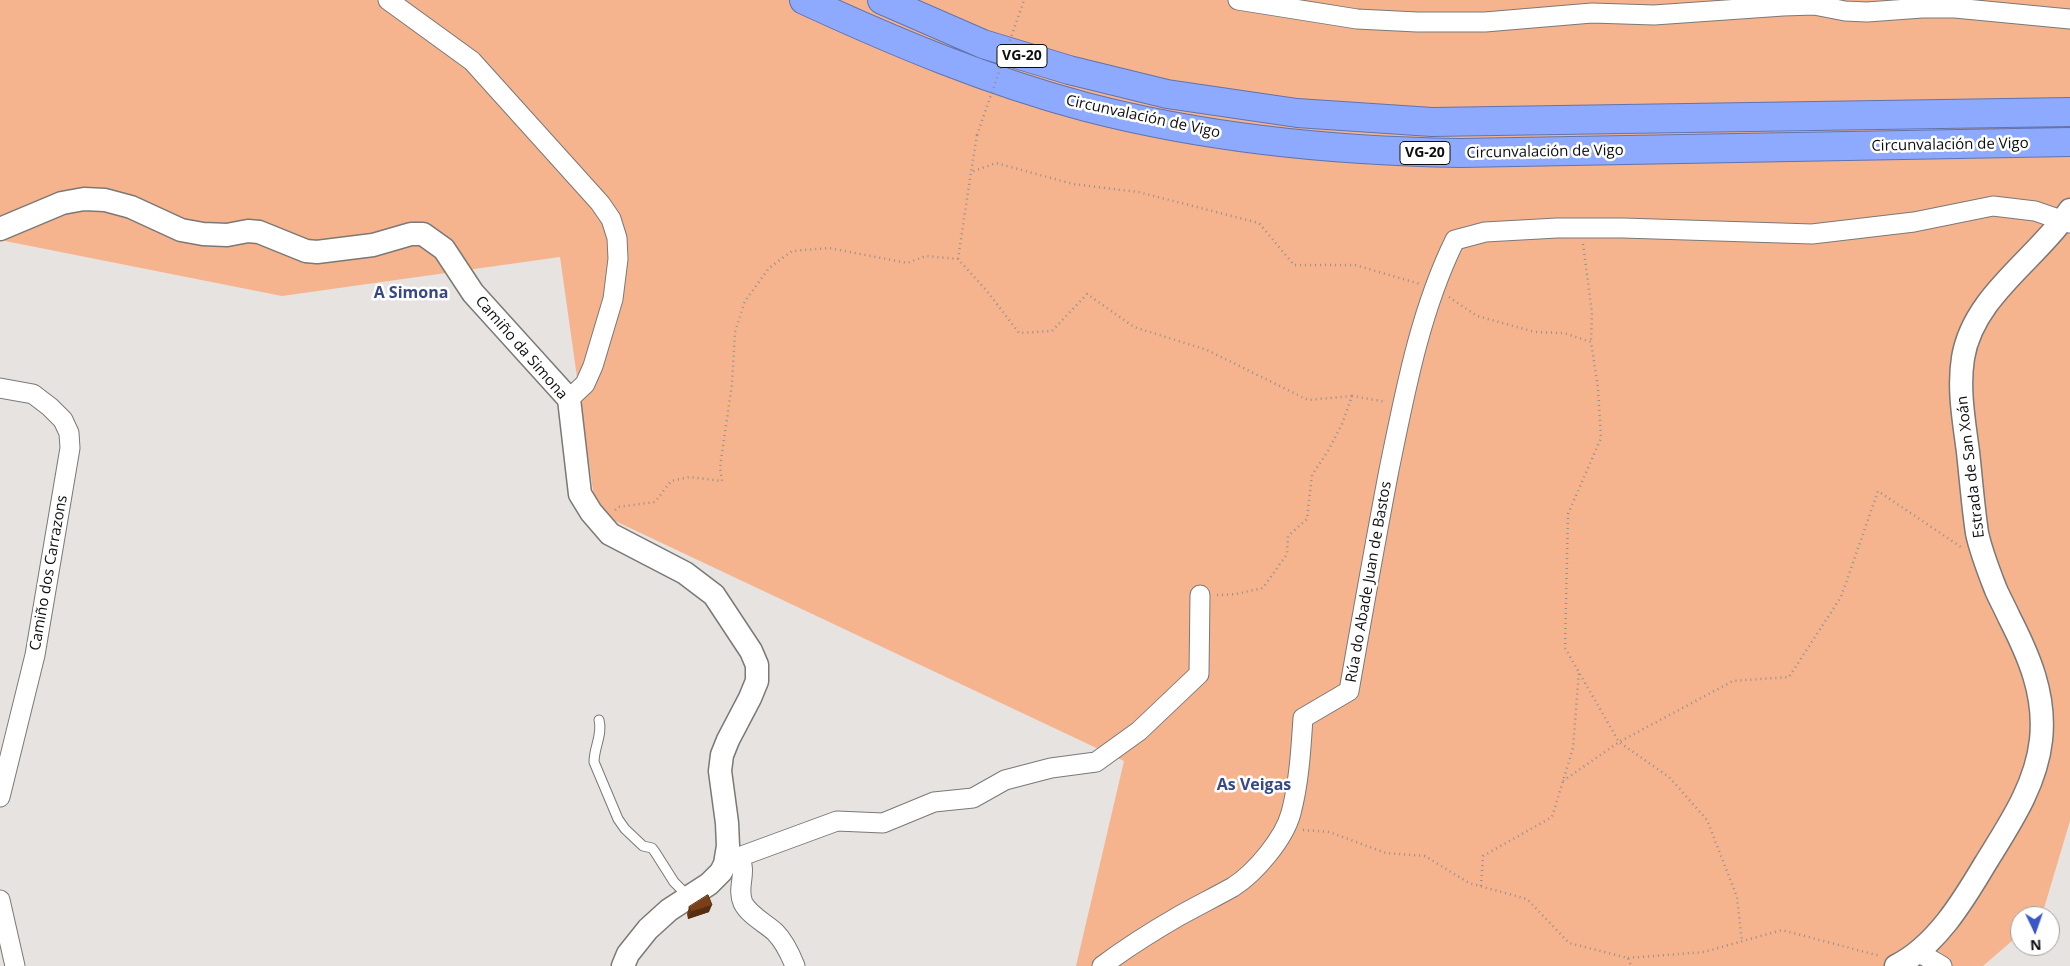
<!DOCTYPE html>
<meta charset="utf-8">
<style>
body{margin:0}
#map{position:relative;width:2070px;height:966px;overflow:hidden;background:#e6e3e1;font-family:"Open Sans",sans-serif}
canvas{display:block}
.north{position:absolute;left:2010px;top:906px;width:50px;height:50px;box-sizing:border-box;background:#fff;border:1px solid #9f9f9f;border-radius:50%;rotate:177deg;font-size:14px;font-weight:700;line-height:20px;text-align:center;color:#0f0e0e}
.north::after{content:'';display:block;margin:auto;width:18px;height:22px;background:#3b56c8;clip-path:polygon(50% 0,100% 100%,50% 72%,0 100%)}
</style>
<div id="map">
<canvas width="2070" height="966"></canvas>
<div class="north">N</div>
</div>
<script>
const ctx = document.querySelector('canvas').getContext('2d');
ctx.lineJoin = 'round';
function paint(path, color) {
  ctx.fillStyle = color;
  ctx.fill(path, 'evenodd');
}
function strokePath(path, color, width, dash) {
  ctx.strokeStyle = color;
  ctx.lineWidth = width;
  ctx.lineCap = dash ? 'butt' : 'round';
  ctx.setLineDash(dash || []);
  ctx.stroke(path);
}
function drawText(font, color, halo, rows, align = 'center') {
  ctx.font = font + ' "Open Sans",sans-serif';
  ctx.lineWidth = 5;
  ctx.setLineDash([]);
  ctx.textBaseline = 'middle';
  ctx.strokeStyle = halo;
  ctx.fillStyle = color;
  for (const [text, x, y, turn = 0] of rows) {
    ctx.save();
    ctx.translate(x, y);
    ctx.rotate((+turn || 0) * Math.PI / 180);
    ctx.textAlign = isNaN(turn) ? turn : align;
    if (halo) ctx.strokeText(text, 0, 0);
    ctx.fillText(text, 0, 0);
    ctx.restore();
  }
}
paint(new Path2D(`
 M0 0H2070V821L2042 915 2020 916V934L1983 966H1076L1124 761 596 512 560 257 282 296 0 240Z`), '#f6b48e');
const service = new Path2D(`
 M599 720C603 734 594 747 594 762L618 819 625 829 643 846 652 848 655 852 674 882 689 897`);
const minor = new Path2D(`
 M388 0 472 61 600 203 611 219 617 238 618 259 613 299 593 366 585 384 569 399
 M1238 0 1357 19 1417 22H1485L1592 13 1654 15 1783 6 1814 5 1845 11 1867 12 1922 8H1955L2070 19
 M0 388 33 394 50 407 63 420 69 433 70 448 35 655 0 797
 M739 857C748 873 736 887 743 903 749 915 765 923 775 932 783 940 791 956 795 966
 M725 864 739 857 837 821 883 823 934 802 973 798 1005 780 1051 768 1096 762 1139 731 1199 674 1200 595
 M0 900 15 966
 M1918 952 1942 966
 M1102 966C1126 948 1153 931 1179 916 1197 906 1215 897 1233 887 1255 873 1284 839 1291 813 1299 783 1301 749 1303 718L1349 691C1362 617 1375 543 1389 470 1405 392 1420 311 1455 240L1485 232 1557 228H1623L1812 234 1914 222 1993 206 2035 211 2070 223`);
const tertiary = new Path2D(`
 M0 229 62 203 84 199 105 200 131 207 181 230 203 234 227 235 248 231 259 232 306 251 317 252 373 245 411 234H423L444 249 473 293 569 399 580 494 591 512 610 534 685 573 714 595 751 651 757 665V681L750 698 728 740 722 755 720 771 727 823 728 846 725 864 721 872 709 884 669 910 648 929 628 954 623 966
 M1896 966C1936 946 1963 901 1985 864 2009 825 2036 786 2041 740 2046 695 2029 656 2009 617 2005 608 2000 599 1996 590 1989 572 1981 552 1977 533 1973 506 1971 479 1968 452 1964 421 1958 389 1963 358 1973 296 2037 259 2070 210`);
const motorway = new Path2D(`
 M804 0C895 42 988 81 1086 107 1209 139 1334 151 1460 153L2070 142
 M882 0 983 44 1069 70 1167 94 1297 113 1432 122 2070 112`);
strokePath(service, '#7b7876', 11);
strokePath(minor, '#7b7876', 21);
strokePath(tertiary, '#7b7876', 25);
strokePath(motorway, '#6173ab', 30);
strokePath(new Path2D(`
 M977 135 971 172 996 163 1073 184 1138 192 1259 223 1294 265H1355L1420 284
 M1583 244 1592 313 1591 342
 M958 259 971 172
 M1449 297 1477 316 1535 332 1564 333 1591 342 1598 388 1601 438 1568 514 1565 648 1619 742 1669 777 1707 820 1737 897 1742 942
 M615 510 618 507 655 502 671 481 690 477 722 481 720 467 732 384 735 332 745 301 769 268 792 251 829 248 907 263 926 256 958 259 987 291 1019 333 1052 331 1087 294 1134 327 1207 350 1308 400 1352 396
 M1217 595 1236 594 1263 588 1287 554 1288 536 1307 519 1312 475 1328 451 1342 424 1352 396 1386 402
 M1563 781 1619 742 1733 681 1789 677 1841 597 1878 491 1961 547
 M1303 830 1329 832 1386 853 1425 856 1469 883 1527 899 1569 943 1628 958 1631 966
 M1481 886 1483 856 1552 817 1573 748 1579 671
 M1628 958 1704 952 1782 930 1880 956`), '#92908f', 2.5, [1, 4]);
strokePath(service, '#fff', 9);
strokePath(minor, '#fff', 19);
strokePath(tertiary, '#fff', 22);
strokePath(motorway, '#8daaff', 28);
strokePath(new Path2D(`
 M977 135 1024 0`), '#92908f', 2.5, [1, 4]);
paint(new Path2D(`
 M689 907 709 912 688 919 687 914Z`), '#6a3715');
paint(new Path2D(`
 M712 905 709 912 688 919 691 912Z`), '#562d11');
const building = new Path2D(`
 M708 895 712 905 691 912 689 907Z`);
paint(building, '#7b4018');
strokePath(building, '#562d11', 1);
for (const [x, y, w] of [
 [1022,56,50],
 [1425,153,50]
]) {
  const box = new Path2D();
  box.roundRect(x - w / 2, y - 11.5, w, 23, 4);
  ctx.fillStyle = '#fff';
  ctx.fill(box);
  strokePath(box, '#0f0e0e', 1);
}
drawText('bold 14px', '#0f0e0e', null, [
 ["VG-20",1022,56],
 ["VG-20",1425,153]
]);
drawText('15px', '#0f0e0e', '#fff', [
 ["Circunvalación de Vigo",1143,117,12],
 ["Circunvalación de Vigo",1950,145,-1],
 ["Circunvalación de Vigo",1545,152,-1],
 ["Camiño da Simona",521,348,49],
 ["Estrada de San Xoán",1971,467,-97],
 ["Camiño dos Carrazons",49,573,-80],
 ["Rúa do Abade Juan de Bastos",1369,582,-80]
]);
drawText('bold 16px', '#374984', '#fff', [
 ["A Simona",411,293],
 ["As Veigas",1254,785]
]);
</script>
